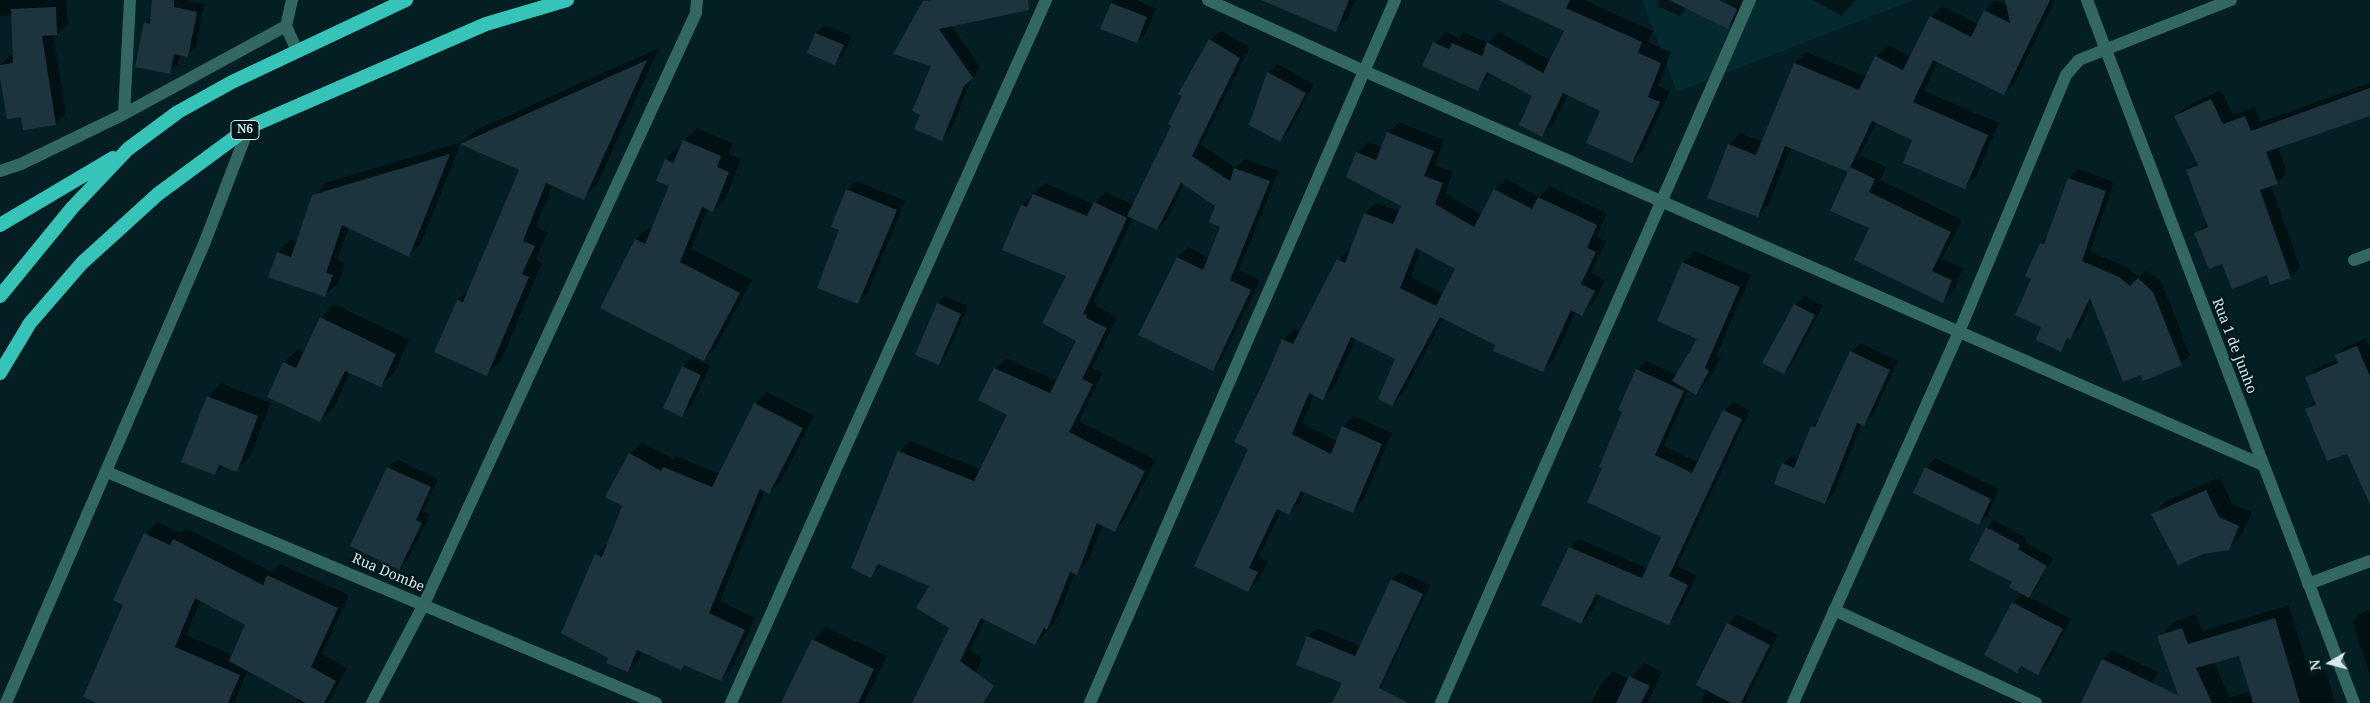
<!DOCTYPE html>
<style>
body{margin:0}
#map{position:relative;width:2370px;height:703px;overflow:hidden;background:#031f23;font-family:"Noto Serif",serif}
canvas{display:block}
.north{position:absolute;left:2305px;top:638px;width:50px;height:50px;-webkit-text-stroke:4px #00161a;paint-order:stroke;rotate:262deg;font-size:14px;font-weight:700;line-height:20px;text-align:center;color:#d7e7ea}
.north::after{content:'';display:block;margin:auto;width:18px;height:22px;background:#d7e7ea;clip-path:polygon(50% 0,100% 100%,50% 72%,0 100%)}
</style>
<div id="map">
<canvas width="2370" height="703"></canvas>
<div class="north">N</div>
</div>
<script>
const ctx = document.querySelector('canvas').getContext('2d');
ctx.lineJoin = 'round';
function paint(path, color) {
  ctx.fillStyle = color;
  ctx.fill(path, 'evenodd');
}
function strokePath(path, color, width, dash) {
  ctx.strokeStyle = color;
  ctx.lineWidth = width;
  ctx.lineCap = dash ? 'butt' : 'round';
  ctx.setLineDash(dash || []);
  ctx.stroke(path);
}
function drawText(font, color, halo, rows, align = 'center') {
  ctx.font = font + ' "Noto Serif",serif';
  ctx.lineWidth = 4.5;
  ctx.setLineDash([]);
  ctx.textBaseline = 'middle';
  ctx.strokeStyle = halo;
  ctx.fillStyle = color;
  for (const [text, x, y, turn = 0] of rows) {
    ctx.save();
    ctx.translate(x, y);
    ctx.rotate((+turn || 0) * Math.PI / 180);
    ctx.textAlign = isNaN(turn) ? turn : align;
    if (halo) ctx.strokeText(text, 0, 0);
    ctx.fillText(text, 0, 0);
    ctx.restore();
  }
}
paint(new Path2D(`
 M1642 0H1913L1677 92Z`), '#042a30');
paint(new Path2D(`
 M0 0H66L68 24 57 34H53L66 113 56 124 22 115 0 71V65L10 55H14L13 15 0 16Z
 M157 0H184L204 4 196 47 188 55 180 54 178 64 170 72 145 23 152 16Z
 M926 0H996L951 25 981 68 972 77 951 130 941 139 921 114 932 66 924 2Z
 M1115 0H1136L1156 8 1146 33 1137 42 1112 3Z
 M1302 0H1355L1348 18 1336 30Z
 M1499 0H1584L1653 31 1648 42 1671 52 1658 86 1670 91 1643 150 1632 161 1602 110 1568 94 1553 124 1542 135 1534 96 1491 73 1478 90 1434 43 1445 32 1458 38 1464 32 1488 43 1499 32 1551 61 1566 30Z
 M1659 0H1747L1740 16 1728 28 1688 8 1680 16 1656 6Z
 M1813 0H1856L1842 16Z
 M1995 0 2007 5 2006 0H2055L2015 82 2004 94 1938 61 1924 91 1999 123 1976 177 1964 188 1914 139 1876 122 1858 160 1863 156 1886 167 1880 180 1962 220 1942 259 1963 268 1954 290 1942 302 1871 227 1832 211 1852 166 1847 170 1791 147 1769 204 1757 216 1729 145 1740 133 1763 142 1795 63 1806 52 1867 77 1876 57 1888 45 1911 57 1931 17 1943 6 1978 24 1985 10Z
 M825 25 852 36 844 54 835 64 816 34Z
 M1220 30 1250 47 1201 145 1236 168 1245 159 1279 171 1239 270 1260 280 1222 359 1212 369 1140 334 1178 257 1188 247 1209 258 1222 226 1217 205 1184 184 1167 219 1157 229 1133 217 1094 302 1097 304 1096 306 1117 317 1092 368 1103 373 1079 421 1156 460 1125 519 1114 530 1103 524 1088 562 1075 573 1058 617 1046 633 1035 644 986 618 970 650 982 659 962 703H913L951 627 930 586 882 565 870 577 899 452 910 441 981 469 1009 414 995 369 1006 358 1057 381 1078 340 1068 275 1022 205 1045 183 1094 204 1106 192 1134 205 1173 125 1210 40Z
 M659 48 597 184 583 198 553 184 536 227 548 232 536 260 542 263 501 361 487 375 458 300 470 289 520 170 462 143 476 130Z
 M1277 64 1314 84 1289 131 1280 140 1268 73Z
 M2370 83V114L2278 147 2287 173 2277 183 2271 185 2300 267 2290 277 2268 274 2223 262 2196 234 2207 223 2187 170 2197 161 2176 116 2185 107 2221 90 2233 115 2255 107 2260 122Z
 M1399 122 1444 140 1435 165 1453 172 1445 193 1482 215 1495 190 1506 179 1540 197 1550 186 1607 214 1597 236 1606 241 1591 273 1605 280 1593 303 1582 314 1576 311 1554 359 1543 370 1444 317 1403 393 1392 404 1397 358 1356 338 1334 387 1323 398 1314 394 1302 423 1337 441 1343 427 1354 416 1392 433 1363 501 1352 512 1305 492 1300 503 1289 514 1281 510 1259 557 1268 561 1259 580 1248 591 1250 448 1283 340 1294 329 1301 332 1338 260 1349 249 1351 250 1365 214 1376 203 1400 211 1403 205 1357 153 1368 142 1382 147 1388 133ZM1421 250 1457 268 1443 294 1411 277Z
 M697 128 733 143 729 154 741 159 726 198 713 210 708 208 691 249 752 280 716 347 704 360 602 307 636 239 649 227 652 229 670 186 666 160 678 147 681 148 684 140Z
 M461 142 421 243 409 256 349 227 337 260 345 263 338 283 325 295 278 252 290 240 297 242 313 196 326 183Z
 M2078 169 2114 182 2090 251 2128 268 2140 278 2147 270 2162 283 2190 355 2181 364 2092 300 2079 329 2060 350 2043 326 2033 278 2027 276 2041 243 2048 236 2069 178Z
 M857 181 905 201 867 294 858 303 847 190Z
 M1695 251 1751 275 1716 356 1721 358 1708 381 1696 393 1689 389 1664 446 1698 462 1724 411 1733 402 1750 410 1677 566 1697 576 1677 615 1668 624 1600 595 1590 614 1581 623 1570 548 1579 539 1647 568 1663 536 1604 468 1637 370 1646 361 1677 375 1699 338 1683 263Z
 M945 296 968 306 946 356 938 364V304Z
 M1804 296 1823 306 1792 364 1783 373 1795 305Z
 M334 304 409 340 394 373 380 386 350 372 334 407 320 421 269 396 284 362 298 349 305 352 321 318Z
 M2366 338 2370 348V494L2348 452 2307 410 2316 400 2307 377 2315 369 2338 359 2336 356 2345 347Z
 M1860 343 1898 361 1873 415 1864 424 1862 423 1834 493 1825 503 1783 464 1792 455 1799 458 1812 426 1821 417 1851 352Z
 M692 357 710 366 691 406 682 415 664 407 683 366Z
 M221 383 271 403 250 457 236 470 224 465 215 474 208 397Z
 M767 392 814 416 781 481 769 493 765 490 720 601 755 618 732 668 721 680 686 664 681 669 643 651 639 659 628 671 610 657 596 555 608 543 624 505 630 454 642 442 673 459 676 456 720 474 755 404Z
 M1935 458 1999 489 1988 515 1979 524 1914 492 1926 467Z
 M397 459 438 479 423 511 430 515 407 560 399 568 352 546 388 467Z
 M2220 477 2232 504 2252 512 2242 535 2228 549 2153 515 2166 501Z
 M1994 520 2027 538 2025 542 2053 558 2036 589 2029 597 2071 619 2047 665 2038 674 2023 666 2017 672 1986 655 2013 602 2023 593 2013 582 1987 528Z
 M157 522 181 533 186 528 272 572 280 564 349 595 322 654 347 668 332 697 326 703H296L298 697 248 670 234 703H100L145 534ZM201 599 246 625 233 655 186 635Z
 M1401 571 1430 585 1374 703H1334L1344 683 1297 664 1308 636 1317 628 1361 646 1392 579Z
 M2289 605 2310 675 2326 670 2335 703H2185L2159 637 2173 622 2196 614 2202 631ZM2240 654 2251 691 2229 697 2214 662Z
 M2370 610V675L2352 622 2361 613Z
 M1737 614 1778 635 1745 703H1701L1728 624Z
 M826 627 887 656 864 703H783L813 640Z
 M2112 650 2158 672 2143 703H2082L2103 659Z
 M1644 663 1662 672 1648 702 1650 703H1591L1600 685 1613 671 1629 679Z`), '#0007');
paint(new Path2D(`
 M152 0H174V7L197 12 188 57 174 54 170 74 135 67 144 22 150 24Z
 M931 0H1028L1029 10 939 29 973 78 964 86 942 141 914 129 920 115 912 111 931 66 893 54 923 1Z
 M1261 0H1349L1336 32Z
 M1498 0H1570L1566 8 1642 42 1638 53 1661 63 1648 97 1660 102 1632 163 1586 143 1600 111 1563 93 1542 137 1519 125 1532 96 1487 72 1478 91 1422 66 1433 42 1449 49 1452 43 1482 56 1487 42 1543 73 1564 31Z
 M1669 0H1719L1737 9 1728 29Z
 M2005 0H2050L2004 95 1933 60 1913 102 1988 135 1965 189 1903 163 1912 140 1872 121 1848 172 1785 146 1758 217 1707 198 1728 144 1756 155 1794 63 1859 90 1875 56 1903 70 1930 16 1971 37 1984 10 2010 23Z
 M1111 3 1147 17 1137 43 1100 29Z
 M56 7 57 35 42 36 56 125 23 130 21 117 7 119 0 78V65L13 63 11 9Z
 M815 33 844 45 835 65 807 53Z
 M1209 39 1240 58 1192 156 1230 181 1234 168 1270 181 1230 280 1251 290 1213 371 1138 335 1177 257 1203 270 1220 227 1209 222 1215 206 1181 183 1157 230 1127 216 1171 126 1168 124 1182 96 1178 94Z
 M647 60 584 200 546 183 523 241 535 246 522 274 529 277 487 376 434 352 457 300 463 302 519 170 460 144Z
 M1267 72 1306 93 1280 142 1249 125Z
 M2370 88V116L2266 152 2278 184 2260 190 2291 278 2270 285 2267 275 2232 289 2222 264 2209 269 2194 233 2208 227 2186 170 2198 165 2174 116 2211 99 2223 124 2245 116 2251 131Z
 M1387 132 1434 151 1424 176 1443 183 1435 204 1474 227 1494 189 1532 209 1538 197 1597 225 1587 248 1596 252 1581 284 1595 291 1582 316 1571 310 1543 372 1493 351 1495 345 1440 317 1392 406 1378 399 1395 359 1351 337 1323 400 1309 393 1292 434 1331 454 1342 426 1382 444 1353 513 1301 491 1289 515 1277 509 1249 568 1258 572 1248 592 1194 566 1248 449 1234 442 1265 379 1282 339 1293 344 1337 259 1345 263 1364 213 1393 224 1401 206 1346 177 1356 152 1376 160ZM1416 248 1455 269 1436 306 1400 288Z
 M683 140 721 156 717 167 729 172 713 212 702 207 680 262 740 293 704 361 600 308 635 239 645 244 669 186 656 181 665 159 673 163Z
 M450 154 409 257 342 225 326 273 333 275 325 297 268 277 277 252 291 257 312 195Z
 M1850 167 1875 179 1869 192 1951 232 1932 271 1952 280 1943 303 1854 260 1869 228 1830 211Z
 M2068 178 2106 191 2082 261 2119 277 2130 286 2138 278 2153 292 2182 365 2143 381 2141 375 2123 382 2090 298 2070 340 2067 338 2061 352 2036 340 2041 327 2015 315 2031 279 2025 276 2040 243 2044 244Z
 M846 189 897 210 858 304 817 288 839 230 831 227Z
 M1033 194 1087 216 1094 202 1127 218 1083 314 1087 315 1086 318 1107 328 1082 379 1093 384 1069 432 1145 471 1115 532 1097 523 1077 575 1070 572 1047 630 1044 628 1035 645 981 618 960 661 994 686 983 703H912L949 628 916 608 929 586 878 564 871 578 851 568 898 451 974 481 1007 415 978 400 994 368 1050 393 1076 341 1042 323 1066 276 1002 250 1021 205 1027 207Z
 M1682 262 1740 287 1705 368 1709 371 1696 395 1672 381 1697 339 1657 321Z
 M937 303 961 314 939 365 915 355Z
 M1794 304 1815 315 1784 374 1762 363Z
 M320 317 396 354 381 387 345 371 320 422 267 397 283 362 296 368Z
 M2357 346 2370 376V504L2347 454 2327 461 2305 409 2316 405 2305 377 2338 363 2335 355Z
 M1850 351 1890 370 1864 426 1857 423 1825 504 1774 484 1782 463 1794 468 1811 426 1815 427Z
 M682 366 701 375 682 417 663 408Z
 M1636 369 1684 391 1655 455 1692 473 1723 410 1742 419 1669 576 1688 585 1669 625 1596 594 1581 624 1541 605 1569 547 1642 578 1661 537 1587 502 1602 468 1599 467 1622 412 1618 410Z
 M207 396 258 416 237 472 219 465 215 475 181 462Z
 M754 403 803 428 769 494 760 489 709 613 745 630 721 681 684 665 681 670 637 650 628 672 606 663 608 658 561 633 595 554 602 557 622 506 605 497 629 453 661 471 663 467 712 487Z
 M387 467 431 487 416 520 422 523 399 570 350 546Z
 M1925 467 1991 499 1979 525 1913 493Z
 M2206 490 2219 517 2239 526 2229 550 2203 554 2178 565 2151 514Z
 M1986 527 2020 545 2018 549 2047 566 2029 598 2009 587 2012 582 1969 560Z
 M144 533 170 545 173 539 263 585 267 575 338 608 311 667 336 681 324 703H306L229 661 245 625 195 598 175 647 240 675 228 703H97L83 697 123 605 113 600Z
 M1391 579 1423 594 1379 688 1409 703H1332L1342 683 1296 665 1307 636 1355 656Z
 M2012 602 2063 629 2038 675 2021 666 2017 673 1984 655Z
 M2275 618 2300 703H2253L2239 656 2196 668 2212 703H2081L2102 659 2178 695 2157 636 2182 628 2188 644Z
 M1727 623 1770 645 1741 703H1731L1696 685Z
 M812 639 874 669 858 703H781Z
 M1629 676 1650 686 1641 703H1616Z`), '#1d343f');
strokePath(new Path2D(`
 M1208 0 1364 71 2263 465
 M2087 0 2354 703
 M286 26 292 0
 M124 114 130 0
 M0 171 21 164 124 114 286 26 297 51
 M2354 260 2370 254
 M2308 584 2370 561
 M1834 610 2036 703
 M6 703 204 244 249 127
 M372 703 424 604 696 13 697 0
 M731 703 1046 0
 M1090 703 1395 0
 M1441 703 1750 0
 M1793 703 1959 332 2066 75 2079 60 2231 0`), '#326762', 12);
strokePath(new Path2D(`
 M107 472 656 703`), '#326762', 12);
strokePath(new Path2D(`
 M0 225 113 158
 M0 296 72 208 128 149 178 112 232 82 406 0
 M0 373 30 323 82 263 158 194 249 127 486 24 567 0`), '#36c4b8', 14);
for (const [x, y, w] of [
 [245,130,28]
]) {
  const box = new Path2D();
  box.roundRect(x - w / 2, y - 9.5, w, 19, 4);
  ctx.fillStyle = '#00161a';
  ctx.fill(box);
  strokePath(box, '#d7e7ea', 1);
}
drawText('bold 12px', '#d7e7ea', null, [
 ["N6",245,130]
]);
drawText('14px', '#d7e7ea', '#00161a', [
 ["Rua 1 de Junho",2234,346,69],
 ["Rua Dombe",388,573,23]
]);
</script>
